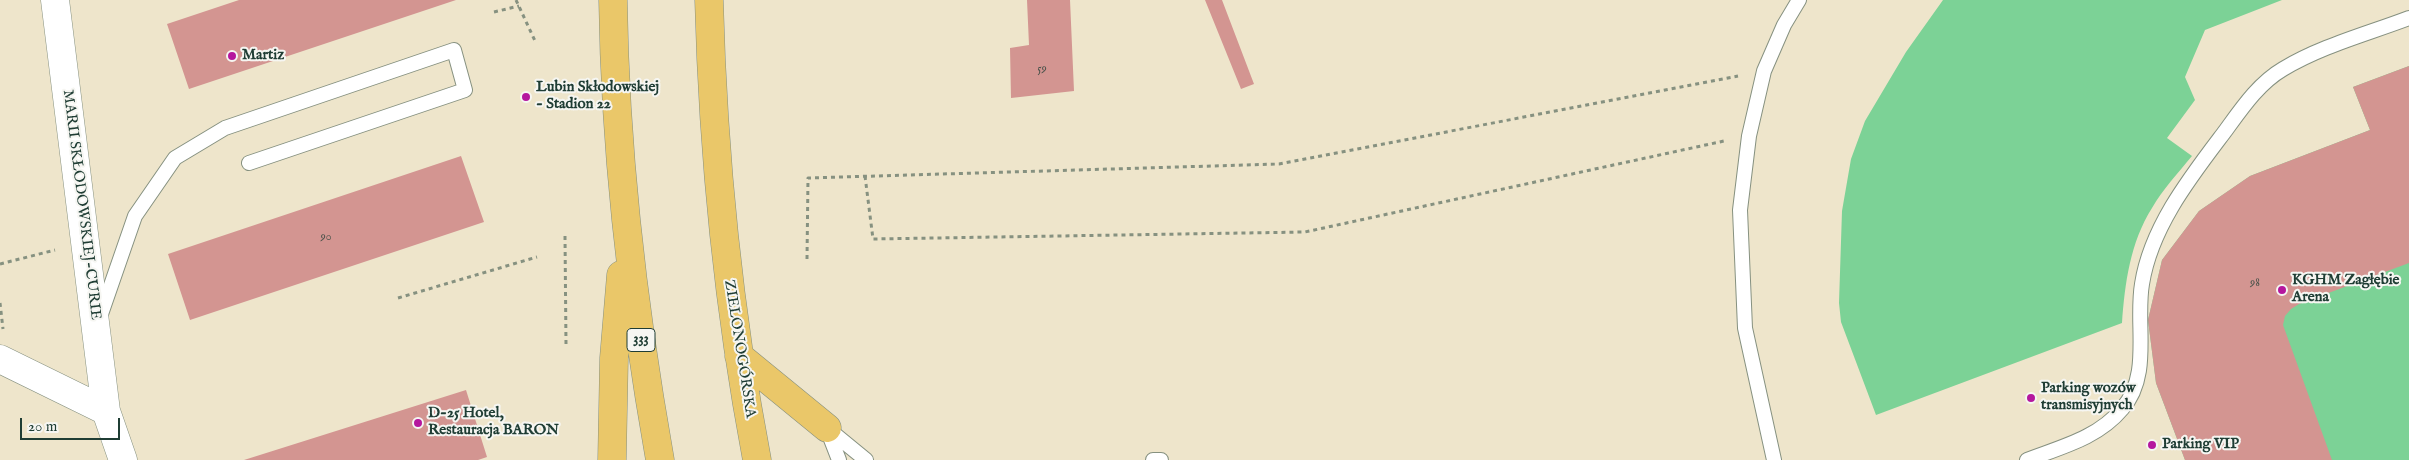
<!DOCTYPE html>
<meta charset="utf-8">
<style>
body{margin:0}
#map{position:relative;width:2409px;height:460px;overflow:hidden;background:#eee5cb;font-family:"IM FELL English",serif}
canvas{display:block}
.scale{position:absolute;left:20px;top:418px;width:100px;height:22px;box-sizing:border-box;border:2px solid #1f3d34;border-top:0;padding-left:6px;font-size:15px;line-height:18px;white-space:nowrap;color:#1f3d34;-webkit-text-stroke:4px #f6f6f2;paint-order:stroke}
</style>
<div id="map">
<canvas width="2409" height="460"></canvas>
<div class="scale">20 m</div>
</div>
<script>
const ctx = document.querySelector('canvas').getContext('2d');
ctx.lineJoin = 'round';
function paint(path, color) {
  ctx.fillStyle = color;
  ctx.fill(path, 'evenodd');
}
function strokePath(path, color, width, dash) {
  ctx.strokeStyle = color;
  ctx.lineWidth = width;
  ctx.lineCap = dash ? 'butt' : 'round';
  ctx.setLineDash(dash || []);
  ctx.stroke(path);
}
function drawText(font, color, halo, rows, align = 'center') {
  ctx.font = font + ' "IM FELL English",serif';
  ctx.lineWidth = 4;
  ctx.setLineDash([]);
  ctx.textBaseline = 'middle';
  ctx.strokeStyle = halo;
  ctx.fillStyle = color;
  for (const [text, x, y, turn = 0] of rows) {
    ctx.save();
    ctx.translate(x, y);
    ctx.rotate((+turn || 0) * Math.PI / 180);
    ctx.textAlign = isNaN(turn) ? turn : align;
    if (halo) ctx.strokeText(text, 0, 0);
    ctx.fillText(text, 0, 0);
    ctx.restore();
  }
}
paint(new Path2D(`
 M1943 0H2282L2205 30 2185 77 2195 100 2167 138 2192 156C2178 173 2163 189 2152 208 2130 243 2125 283 2122 323L1876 415 1841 322 1839 303 1842 211 1851 159 1865 121 1906 52Z
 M2409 66V460H2185L2156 383 2148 320 2162 260 2199 211 2250 176 2370 130 2353 87Z`), '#7cd296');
paint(new Path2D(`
 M239 0H456L189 89 167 24Z
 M1027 0H1070L1074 91 1011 98 1010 48 1029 45Z
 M1205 0H1222L1254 84 1241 89Z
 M2409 66V263L2299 304 2291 309 2285 316 2283 325 2332 460H2185L2156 383 2148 320 2162 260 2199 211 2250 176 2370 130 2353 87Z
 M461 156 484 222 190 320 168 254Z
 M466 390 487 457 478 460H244Z`), '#d39591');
const lane = new Path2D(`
 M100 317 135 216 175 158 225 128 454 50 465 90 249 163
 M827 428 866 460
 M827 429 839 460
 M1153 460H1161
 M1774 460 1745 328 1740 210 1749 136 1764 71 1784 25 1799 0
 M2027 460C2061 447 2098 438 2122 409 2152 375 2135 325 2142 284 2151 226 2192 175 2226 130 2242 108 2259 83 2283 69 2321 46 2367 34 2409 18`);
const street = new Path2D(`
 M55 0 106 411
 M0 359 106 411 123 460`);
const primary = new Path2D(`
 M613 0C615 154 633 308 660 460
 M709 0C713 155 728 308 757 460
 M739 356 827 428
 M612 460 614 358 621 275`);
strokePath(lane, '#869180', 16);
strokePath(street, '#869180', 29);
strokePath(primary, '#869180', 29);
strokePath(new Path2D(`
 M516 0 536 43
 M494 12 519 6
 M865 176 873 239 1305 232 1724 141
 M565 236 566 345
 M807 259 808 178 1279 164 1738 76
 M0 264 55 250
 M398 298 537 257
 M0 303 3 329`), '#869180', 3, [4, 4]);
strokePath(lane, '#fff', 14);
strokePath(street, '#fff', 28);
strokePath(primary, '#eac769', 28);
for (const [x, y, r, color] of [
 [232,56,5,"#b5179e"],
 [526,97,5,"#b5179e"],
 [2282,290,5,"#b5179e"],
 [2031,398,5,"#b5179e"],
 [418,423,5,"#b5179e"],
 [2152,445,5,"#b5179e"]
]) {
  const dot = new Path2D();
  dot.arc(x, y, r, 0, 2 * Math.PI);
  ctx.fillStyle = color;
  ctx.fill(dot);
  strokePath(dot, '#f6f6f2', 2);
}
drawText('12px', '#4c534b', null, [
 ["59",1042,70],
 ["90",326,238],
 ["98",2255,284]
]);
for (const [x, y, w] of [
 [641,340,28]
]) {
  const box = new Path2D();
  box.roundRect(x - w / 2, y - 11.5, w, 23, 4);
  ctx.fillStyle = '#f6f6f2';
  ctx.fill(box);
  strokePath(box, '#1f3d34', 1);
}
drawText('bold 14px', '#1f3d34', null, [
 ["333",641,340]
]);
drawText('bold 15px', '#1f3d34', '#f6f6f2', [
 ["Martiz",242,56],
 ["Lubin Skłodowskiej",536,88],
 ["- Stadion 22",536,105],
 ["KGHM Zagłębie",2292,281],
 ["Arena",2292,298],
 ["Parking wozów",2041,389],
 ["transmisyjnych",2041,406],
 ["D-25 Hotel,",428,414],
 ["Restauracja BARON",428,431],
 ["Parking VIP",2162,445]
], 'left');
drawText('15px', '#1f3d34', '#f6f6f2', [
 ["MARII SKŁODOWSKIEJ-CURIE",81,205,83],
 ["ZIELONOGÓRSKA",739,349,81]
]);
</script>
